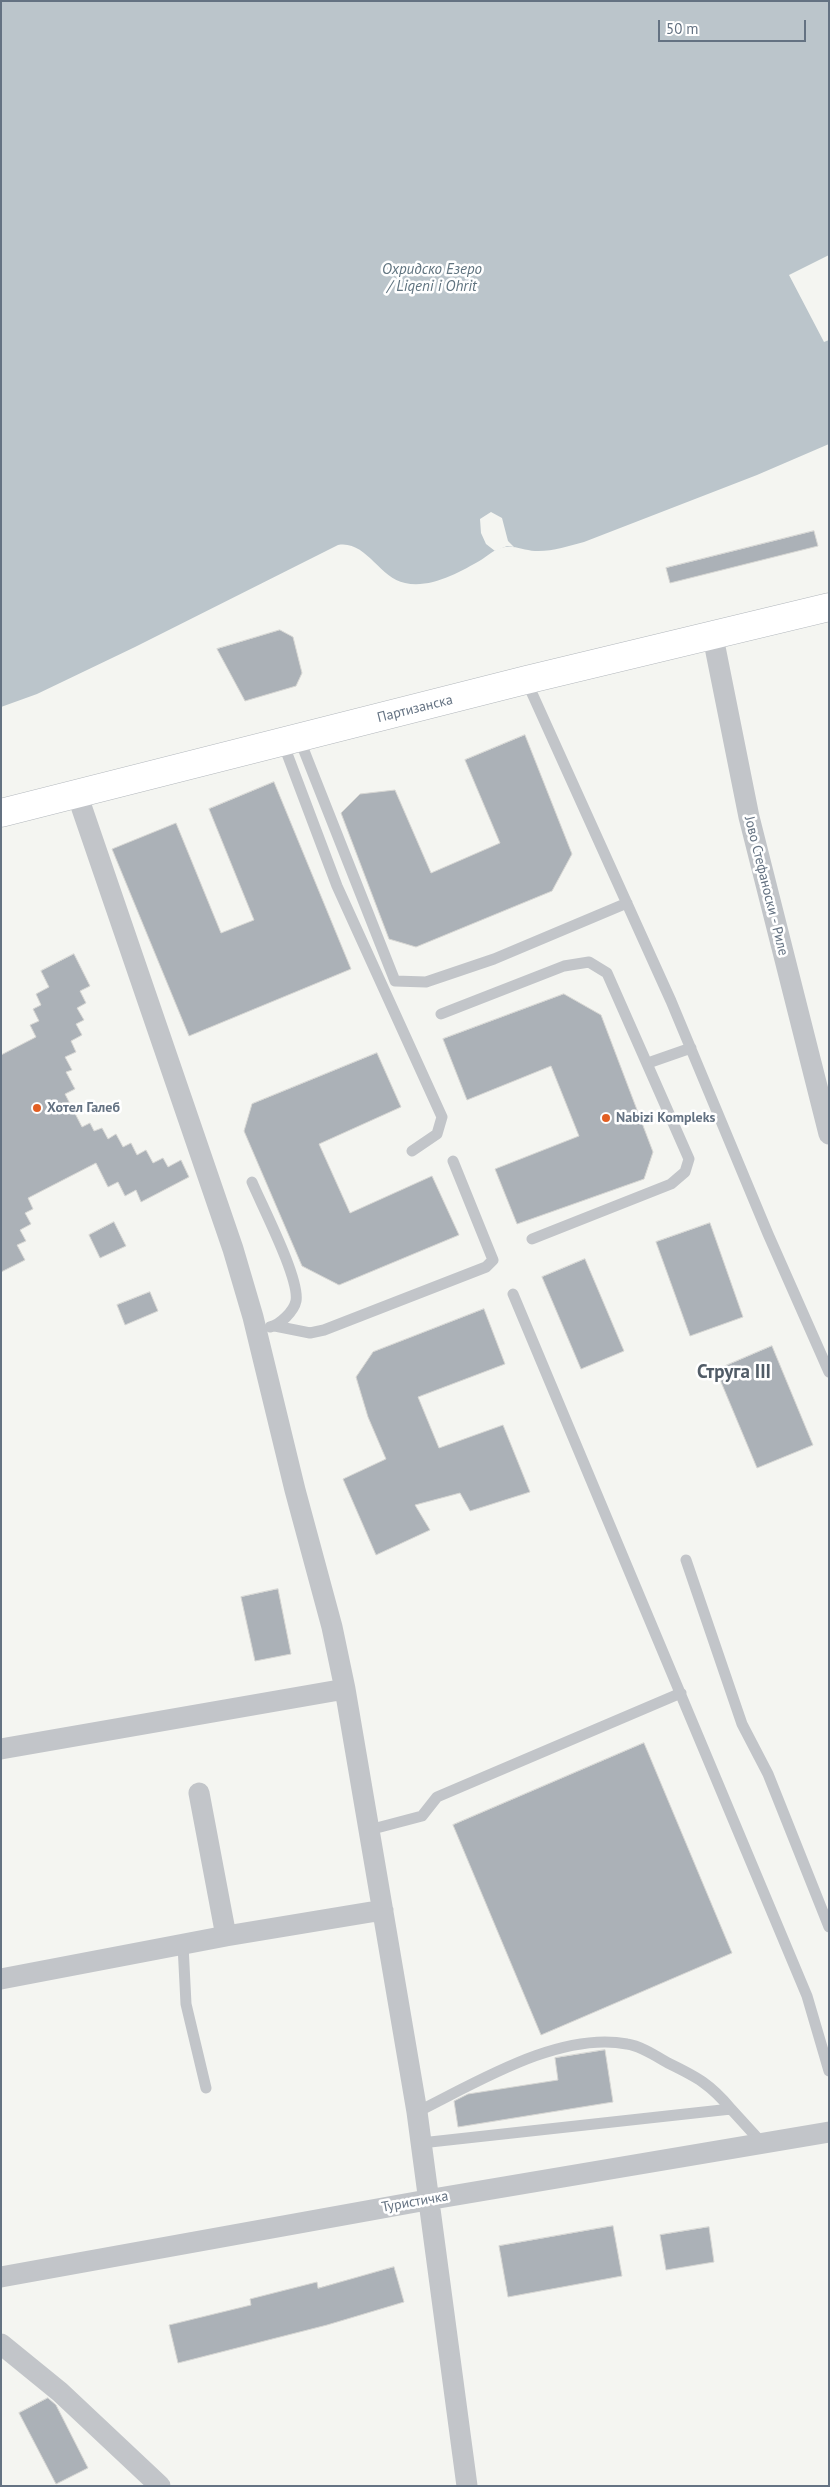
<!DOCTYPE html>
<meta charset="utf-8">
<style>
body{margin:0}
#map{position:relative;width:830px;height:2487px;overflow:hidden;background:#f4f5f1;font-family:"PT Sans",sans-serif}
canvas{display:block}
.frame{position:absolute;inset:0;border:2px solid #647282;pointer-events:none}
.scale{position:absolute;left:658px;top:20px;width:148px;height:22px;box-sizing:border-box;border:2px solid #647282;border-top:0;padding-left:6px;font-size:15px;line-height:18px;white-space:nowrap;color:#647282;-webkit-text-stroke:4px #fff;paint-order:stroke}
</style>
<div id="map">
<canvas width="830" height="2487"></canvas>
<div class="frame"></div>
<div class="scale">50 m</div>
</div>
<script>
const ctx = document.querySelector('canvas').getContext('2d');
ctx.lineJoin = 'round';
function paint(path, color) {
  ctx.fillStyle = color;
  ctx.fill(path, 'evenodd');
}
function strokePath(path, color, width, dash) {
  ctx.strokeStyle = color;
  ctx.lineWidth = width;
  ctx.lineCap = dash ? 'butt' : 'round';
  ctx.setLineDash(dash || []);
  ctx.stroke(path);
}
function drawText(font, color, halo, rows, align = 'center') {
  ctx.font = font + ' "PT Sans",sans-serif';
  ctx.lineWidth = 5;
  ctx.setLineDash([]);
  ctx.textBaseline = 'middle';
  ctx.strokeStyle = halo;
  ctx.fillStyle = color;
  for (const [text, x, y, turn = 0] of rows) {
    ctx.save();
    ctx.translate(x, y);
    ctx.rotate((+turn || 0) * Math.PI / 180);
    ctx.textAlign = isNaN(turn) ? turn : align;
    if (halo) ctx.strokeText(text, 0, 0);
    ctx.fillText(text, 0, 0);
    ctx.restore();
  }
}
paint(new Path2D(`
 M1 1H829V444L757 475 584 542C568 546 551 552 535 551 523 550 512 544 501 548 494 550 487 556 481 560 460 572 430 589 405 583 379 578 366 540 338 545L135 647 37 694 1 707Z`), '#bbc5cb');
paint(new Path2D(`
 M829 255V340L824 342 789 275Z
 M491 512 502 518 508 541 514 547 507 546 495 551 486 544 481 533 480 519Z`), '#f4f5f1');
const building = new Path2D(`
 M814 531 818 546 670 583 666 568Z
 M280 630 293 637 302 673 296 686 245 701 217 649Z
 M525 735 572 854 552 891 416 947 389 939 341 813 360 794 395 790 431 873 500 843 465 760Z
 M274 782 351 969 189 1036 112 849 176 823 221 933 254 920 209 809Z
 M74 954 90 986 80 991 86 1003 77 1008 84 1020 76 1024 82 1035 71 1041 76 1052 65 1057 72 1070 66 1072 75 1089 65 1094 82 1127 90 1123 94 1131 102 1128 108 1139 116 1134 123 1147 131 1143 137 1155 146 1150 153 1163 163 1158 168 1167 181 1160 189 1177 141 1202 136 1190 125 1196 118 1182 108 1187 96 1163 28 1198 33 1209 25 1213 31 1224 20 1230 26 1241 17 1245 25 1260 1 1272V1055L36 1037 30 1025 39 1021 33 1009 41 1005 36 994 49 987 41 971Z
 M564 994 601 1015 653 1152 644 1179 517 1224 495 1169 579 1136 551 1066 467 1100 443 1039Z
 M377 1053 401 1107 319 1144 350 1213 432 1176 459 1235 339 1285 302 1266 244 1131 252 1104Z
 M114 1222 126 1246 100 1258 89 1235Z
 M710 1223 743 1317 690 1336 656 1242Z
 M585 1259 624 1351 581 1369 542 1277Z
 M150 1292 158 1311 125 1325 117 1305Z
 M484 1309 505 1364 418 1397 439 1448 503 1425 530 1492 470 1511 460 1493 415 1505 430 1530 376 1555 343 1479 386 1459 368 1417 356 1377 373 1352Z
 M772 1346 813 1445 757 1468 716 1370Z
 M278 1589 291 1654 255 1661 241 1597Z
 M644 1743 732 1953 541 2035 453 1825Z
 M605 2050 613 2102 458 2127 454 2101 468 2094 558 2080 555 2058Z
 M613 2226 622 2276 508 2297 499 2246Z
 M709 2227 714 2262 666 2270 660 2235Z
 M394 2267 404 2302 327 2325 178 2363 169 2325 251 2305 250 2299 317 2282 318 2288Z
 M48 2398 56 2405 88 2468 56 2484 19 2413Z`);
paint(building, '#abb1b7');
strokePath(building, '#d6d6d3', 1);
const secondary = new Path2D(`
 M1 813 526 680 829 607`);
strokePath(secondary, '#b2b7bc', 29);
strokePath(new Path2D(`
 M526 680 671 1001 768 1234 829 1372
 M299 738 395 981 426 982 494 959 627 903
 M283 743 337 886 442 1117 437 1134 412 1151
 M441 1014 564 966 589 962 607 973 689 1159 685 1172 671 1184 532 1239
 M648 1063 691 1048
 M252 1182C262 1206 300 1279 296 1301 294 1311 280 1325 270 1327
 M513 1294 807 1996 829 2071
 M275 1326 310 1333 324 1330 486 1267 493 1260 453 1161
 M686 1560 742 1724 768 1774 829 1927
 M369 1830 422 1816 437 1797 681 1693
 M183 1945 186 2004 206 2088
 M417 2112C476 2083 559 2031 627 2044 641 2046 656 2056 668 2063 697 2077 710 2084 731 2109
 M421 2143 731 2109 762 2143`), '#c2c5c9', 11);
strokePath(new Path2D(`
 M713 637 749 817 829 1134
 M77 794 233 1249 253 1317 295 1490 332 1627 345 1689 417 2112 467 2486
 M1 1749 345 1689
 M199 1793 226 1936
 M1 1979 226 1936 383 1910
 M1 2277 427 2200 829 2132
 M1 2344 60 2392 160 2486`), '#c2c5c9', 21);
strokePath(secondary, '#fff', 28);
for (const [x, y, r, color] of [
 [37,1108,5,"#e25f23"],
 [606,1118,5,"#e25f23"]
]) {
  const dot = new Path2D();
  dot.arc(x, y, r, 0, 2 * Math.PI);
  ctx.fillStyle = color;
  ctx.fill(dot);
  strokePath(dot, '#fff', 2);
}
drawText('14px', '#647282', '#fff', [
 ["Партизанска",415,709,-14],
 ["Јово Стефаноски - Риле",766,886,76],
 ["Туристичка",415,2202,-10]
]);
drawText('bold 14px', '#647282', '#fff', [
 ["Хотел Галеб",47,1108],
 ["Nabizi Kompleks",616,1118]
], 'left');
drawText('italic 15px', '#5f737f', '#fff', [
 ["Охридско Езеро",432,270],
 ["/ Liqeni i Ohrit",432,287]
]);
drawText('bold 19px', '#515c67', '#fff', [
 ["Струга III",734,1373]
]);
</script>
